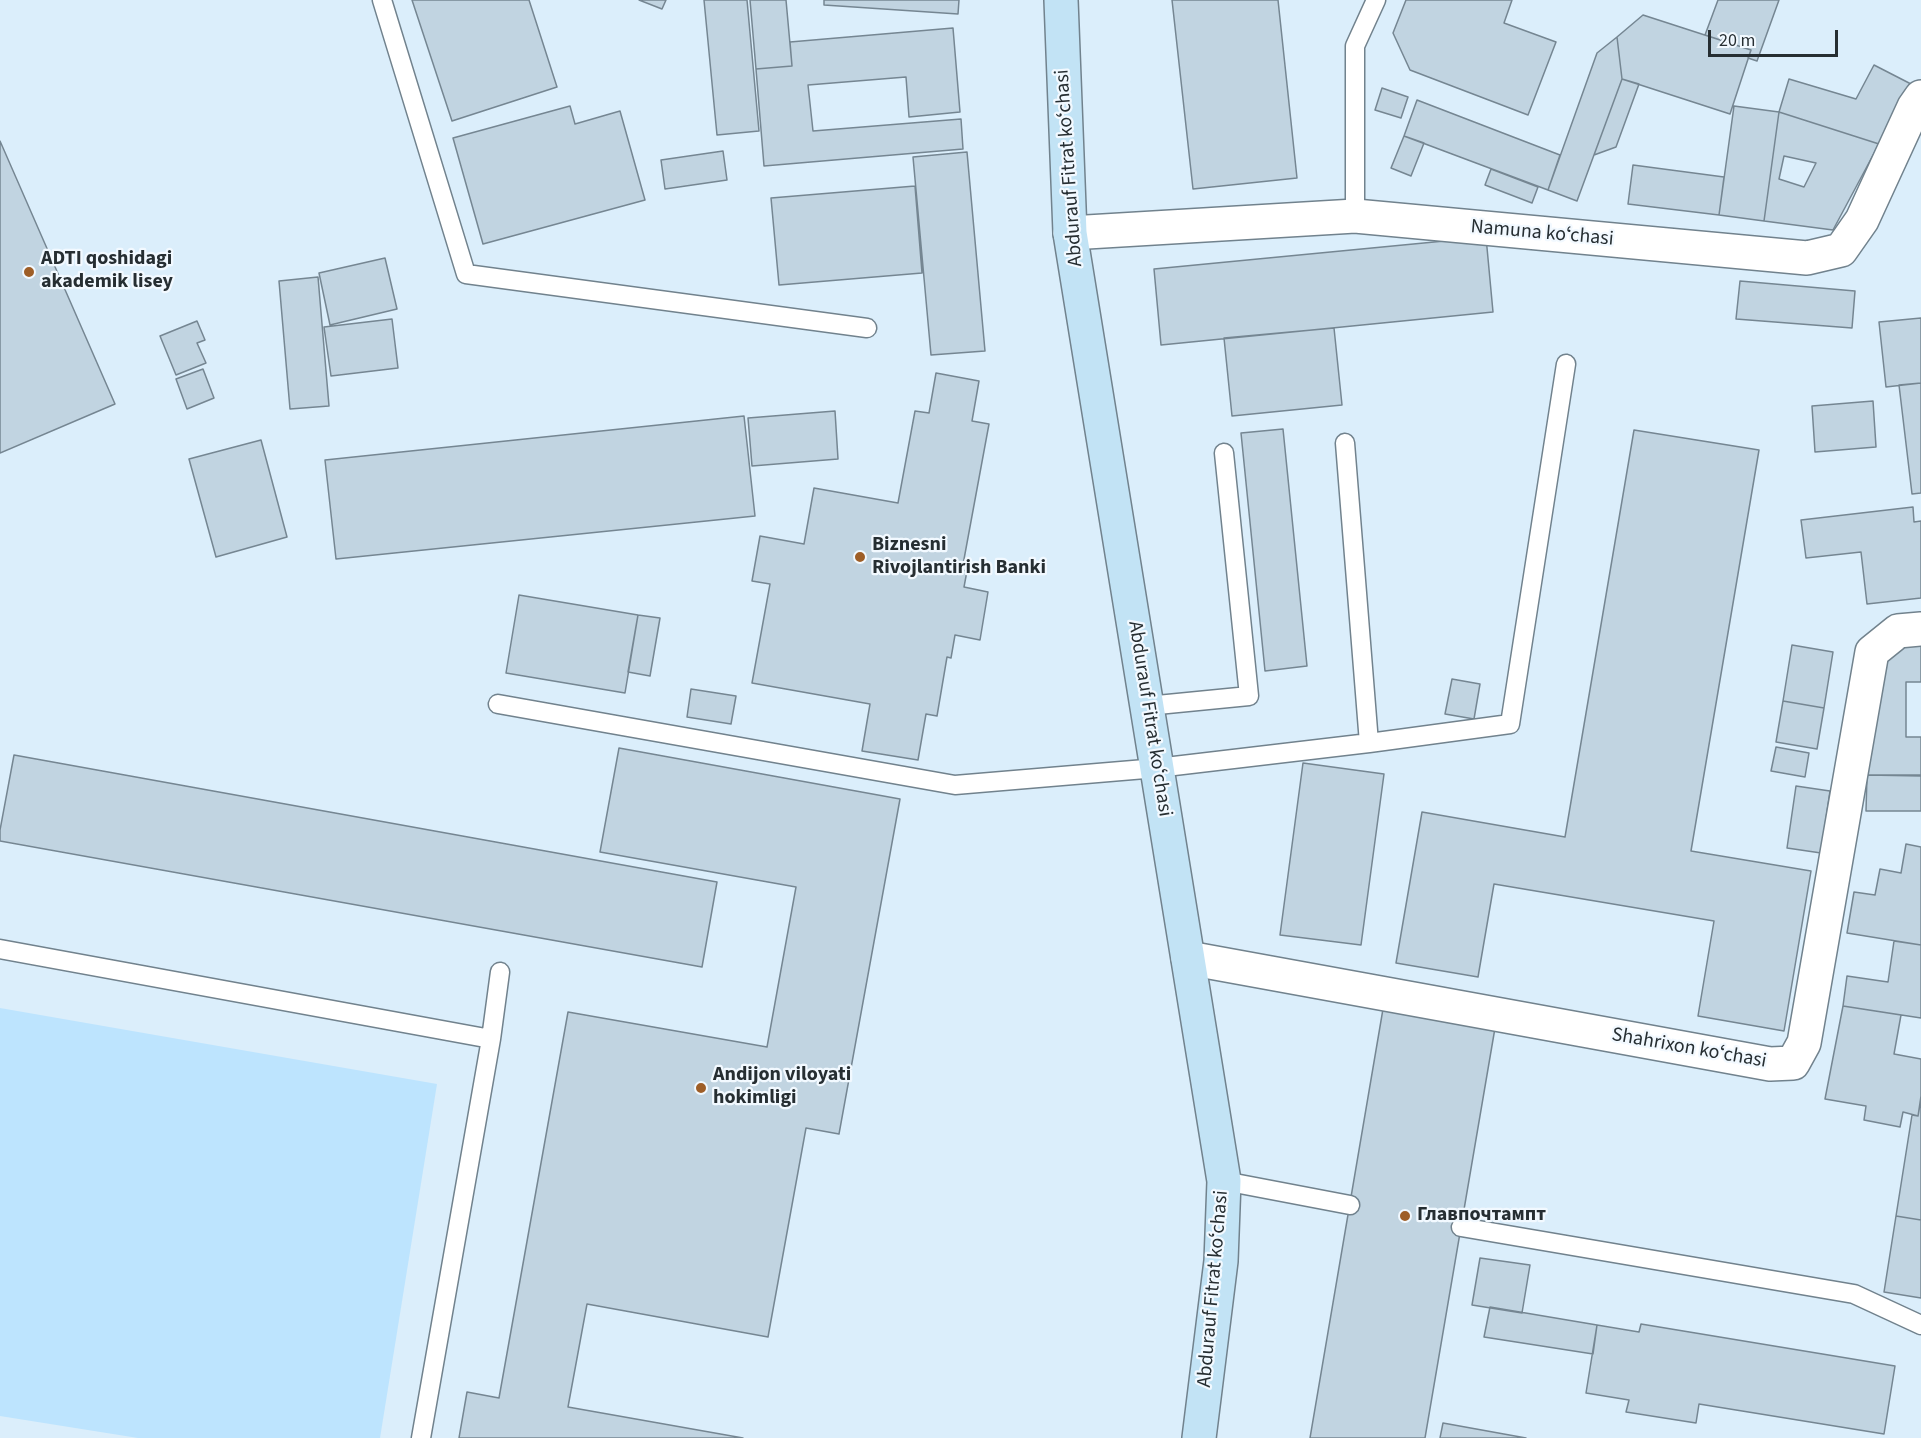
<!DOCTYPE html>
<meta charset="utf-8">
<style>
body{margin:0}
#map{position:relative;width:1921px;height:1438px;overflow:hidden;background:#dbeefb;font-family:"Source Sans 3",sans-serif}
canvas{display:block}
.scale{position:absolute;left:1708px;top:30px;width:130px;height:27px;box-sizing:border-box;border:3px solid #262e32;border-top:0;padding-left:8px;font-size:18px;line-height:21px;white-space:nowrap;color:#262e32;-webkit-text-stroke:4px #f2f9ff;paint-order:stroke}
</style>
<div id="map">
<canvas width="1921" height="1438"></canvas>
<div class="scale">20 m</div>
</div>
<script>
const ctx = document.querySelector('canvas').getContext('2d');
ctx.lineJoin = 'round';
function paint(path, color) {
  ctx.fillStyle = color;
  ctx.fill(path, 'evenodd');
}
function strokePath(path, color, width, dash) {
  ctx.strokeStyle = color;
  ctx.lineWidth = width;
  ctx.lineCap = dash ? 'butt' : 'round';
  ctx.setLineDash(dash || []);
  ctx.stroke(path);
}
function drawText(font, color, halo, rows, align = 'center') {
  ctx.font = font + ' "Source Sans 3",sans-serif';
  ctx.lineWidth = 4.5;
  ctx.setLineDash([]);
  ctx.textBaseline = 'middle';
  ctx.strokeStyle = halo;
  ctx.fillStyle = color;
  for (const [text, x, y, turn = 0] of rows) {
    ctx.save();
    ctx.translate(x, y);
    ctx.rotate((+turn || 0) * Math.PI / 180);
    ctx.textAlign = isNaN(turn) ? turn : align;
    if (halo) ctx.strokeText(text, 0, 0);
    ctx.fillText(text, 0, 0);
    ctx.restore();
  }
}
paint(new Path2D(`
 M0 1008 437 1084 380 1438H138L0 1416Z`), '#bde4fe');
const building = new Path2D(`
 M412 0H529L557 87 452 121Z
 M639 0H666L662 9Z
 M704 0H747L759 131 717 135Z
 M750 0H786L792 66 756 69Z
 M824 0H959L958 14 824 5Z
 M1172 0H1278L1297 178 1193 189Z
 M1406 0H1512L1504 23 1556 42 1528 115 1410 70 1393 33Z
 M1718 0H1779L1757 61 1748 58 1751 50 1705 35Z
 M1643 15 1751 50 1730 114 1622 79 1617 37Z
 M953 28 960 112 909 117 906 77 808 85 813 131 961 119 963 149 764 166 756 69 792 66 790 42Z
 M1617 37 1622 79 1577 201 1548 190 1597 53Z
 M1874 65 1911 84 1879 144 1779 112 1789 79 1856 99Z
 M1622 79 1639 84 1616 147 1594 155Z
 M1382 88 1408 97 1401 118 1375 110Z
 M1417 100 1560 155 1548 190 1404 136Z
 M570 106 575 124 620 111 645 200 483 244 453 138Z
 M1734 106 1779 112 1764 221 1719 215Z
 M1779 112 1879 144 1833 230 1764 221ZM1784 156 1816 163 1804 187 1779 179Z
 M1404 136 1424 143 1411 176 1391 168Z
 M0 141 115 404 0 453Z
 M723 151 727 180 665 189 661 160Z
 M967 152 985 351 931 355 913 157Z
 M1633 165 1724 177 1719 215 1628 204Z
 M1491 169 1538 187 1532 203 1485 185Z
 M915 186 922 273 779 285 771 198Z
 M1486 237 1493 312 1161 345 1154 269Z
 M385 258 397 309 330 325 319 273Z
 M318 277 329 406 290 409 279 281Z
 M1740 281 1855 291 1852 328 1736 319Z
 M1921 318V383L1886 387 1879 322Z
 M392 319 398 368 331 376 324 327Z
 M197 321 205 340 197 343 206 363 176 375 160 336Z
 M1334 328 1342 405 1232 416 1224 338Z
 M203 369 214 398 187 409 176 379Z
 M936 373 979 381 972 421 989 424 962 570 967 571 964 587 988 592 980 640 955 635 951 658 947 657 937 716 926 714 918 760 862 751 870 704 752 683 770 584 752 581 760 536 804 544 814 488 898 503 915 411 929 413Z
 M1921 383V493L1912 494 1899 385Z
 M1873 401 1876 447 1815 452 1812 406Z
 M835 411 838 459 752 466 748 418Z
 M744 416 755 516 336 559 325 460Z
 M1283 429 1307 666 1265 671 1241 433Z
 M1634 430 1759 450 1691 851 1811 871 1784 1031 1698 1016 1714 921 1494 884 1478 977 1396 963 1422 812 1565 837Z
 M261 440 287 537 216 557 189 459Z
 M1913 507 1914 522 1921 521V598L1867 604 1861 552 1806 558 1801 520Z
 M519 595 638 615 625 693 506 673Z
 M638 615 660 618 650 676 628 672Z
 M1792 645 1833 652 1824 708 1783 701Z
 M1921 645V682H1906V737H1921V775H1867L1880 648Z
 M1452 679 1480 684 1474 719 1445 714Z
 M691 689 736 696 731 724 687 717Z
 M1783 701 1824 708 1817 749 1776 742Z
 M1776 747 1809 753 1805 777 1771 771Z
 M619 748 900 799 839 1134 806 1128 768 1337 587 1304 568 1407 743 1438H459L467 1392 499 1398 568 1012 767 1047 796 887 600 852Z
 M14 755 717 882 702 967 0 841V830Z
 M1303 763 1384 774 1361 945 1280 935Z
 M1867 775 1921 776V811H1866Z
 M1796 786 1830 791 1821 853 1787 848Z
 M1906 844 1921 847V945L1847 933 1854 892 1875 895 1880 869 1901 873Z
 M1894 941 1921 945V1018L1843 1006 1847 976 1888 982Z
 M1843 1006 1901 1015 1894 1054 1921 1059V1096L1918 1116 1903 1112 1900 1127 1864 1120 1866 1106 1825 1099Z
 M1383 1009 1495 1028 1425 1438H1310Z
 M1921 1099V1220L1896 1216 1912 1115 1918 1116Z
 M1896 1216 1921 1220V1298L1884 1292Z
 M1480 1258 1530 1265 1522 1313 1472 1305Z
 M1490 1307 1597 1325 1593 1354 1484 1337Z
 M1641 1324 1895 1366 1884 1434 1699 1404 1696 1423 1626 1412 1629 1400 1586 1393 1597 1325 1639 1332Z
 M1443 1423 1526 1438H1440Z`);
paint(building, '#c1d4e1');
strokePath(building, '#758692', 1.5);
const lane = new Path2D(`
 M382 0 466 274 867 328
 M1355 216V46L1376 0
 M498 704 955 785 1157 768 1369 743 1345 443
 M1147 706 1249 696 1224 453
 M1369 743 1510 724 1566 364
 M0 949 491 1039 421 1438
 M491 1039 500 972
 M1224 1181 1350 1205
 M1461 1227 1854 1294 1921 1325`);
const street = new Path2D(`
 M1070 233 1355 216 1807 258 1841 250 1862 220 1914 107 1921 97
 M1188 958 1770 1064 1793 1063 1804 1043 1872 652 1898 631 1921 629`);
const secondary = new Path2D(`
 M1061 0 1070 233 1224 1181 1221 1261 1199 1438`);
strokePath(lane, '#71828d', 21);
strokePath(street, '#71828d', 36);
strokePath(secondary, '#71828d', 36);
strokePath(lane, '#fff', 18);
strokePath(street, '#fff', 33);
strokePath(secondary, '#c2e3f5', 33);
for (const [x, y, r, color] of [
 [29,272,6,"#9e5e27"],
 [860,557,6,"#9e5e27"],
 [701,1088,6,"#9e5e27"],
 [1405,1216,6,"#9e5e27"]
]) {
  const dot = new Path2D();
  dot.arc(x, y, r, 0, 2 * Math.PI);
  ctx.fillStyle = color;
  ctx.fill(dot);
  strokePath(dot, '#f2f9ff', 2);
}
drawText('20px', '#262e32', '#f2f9ff', [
 ["Abdurauf Fitrat koʻchasi",1070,168,-94],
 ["Namuna koʻchasi",1542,234,5],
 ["Abdurauf Fitrat koʻchasi",1149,719,81],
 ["Shahrixon koʻchasi",1689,1049,10],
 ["Abdurauf Fitrat koʻchasi",1214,1289,-85]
]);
drawText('bold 20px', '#262e32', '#f2f9ff', [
 ["ADTI qoshidagi",41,260],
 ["akademik lisey",41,283],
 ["Biznesni",872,546],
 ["Rivojlantirish Banki",872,569],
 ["Andijon vilоyati",713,1076],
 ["hоkimligi",713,1099],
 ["Главпочтампт",1417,1216]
], 'left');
</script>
